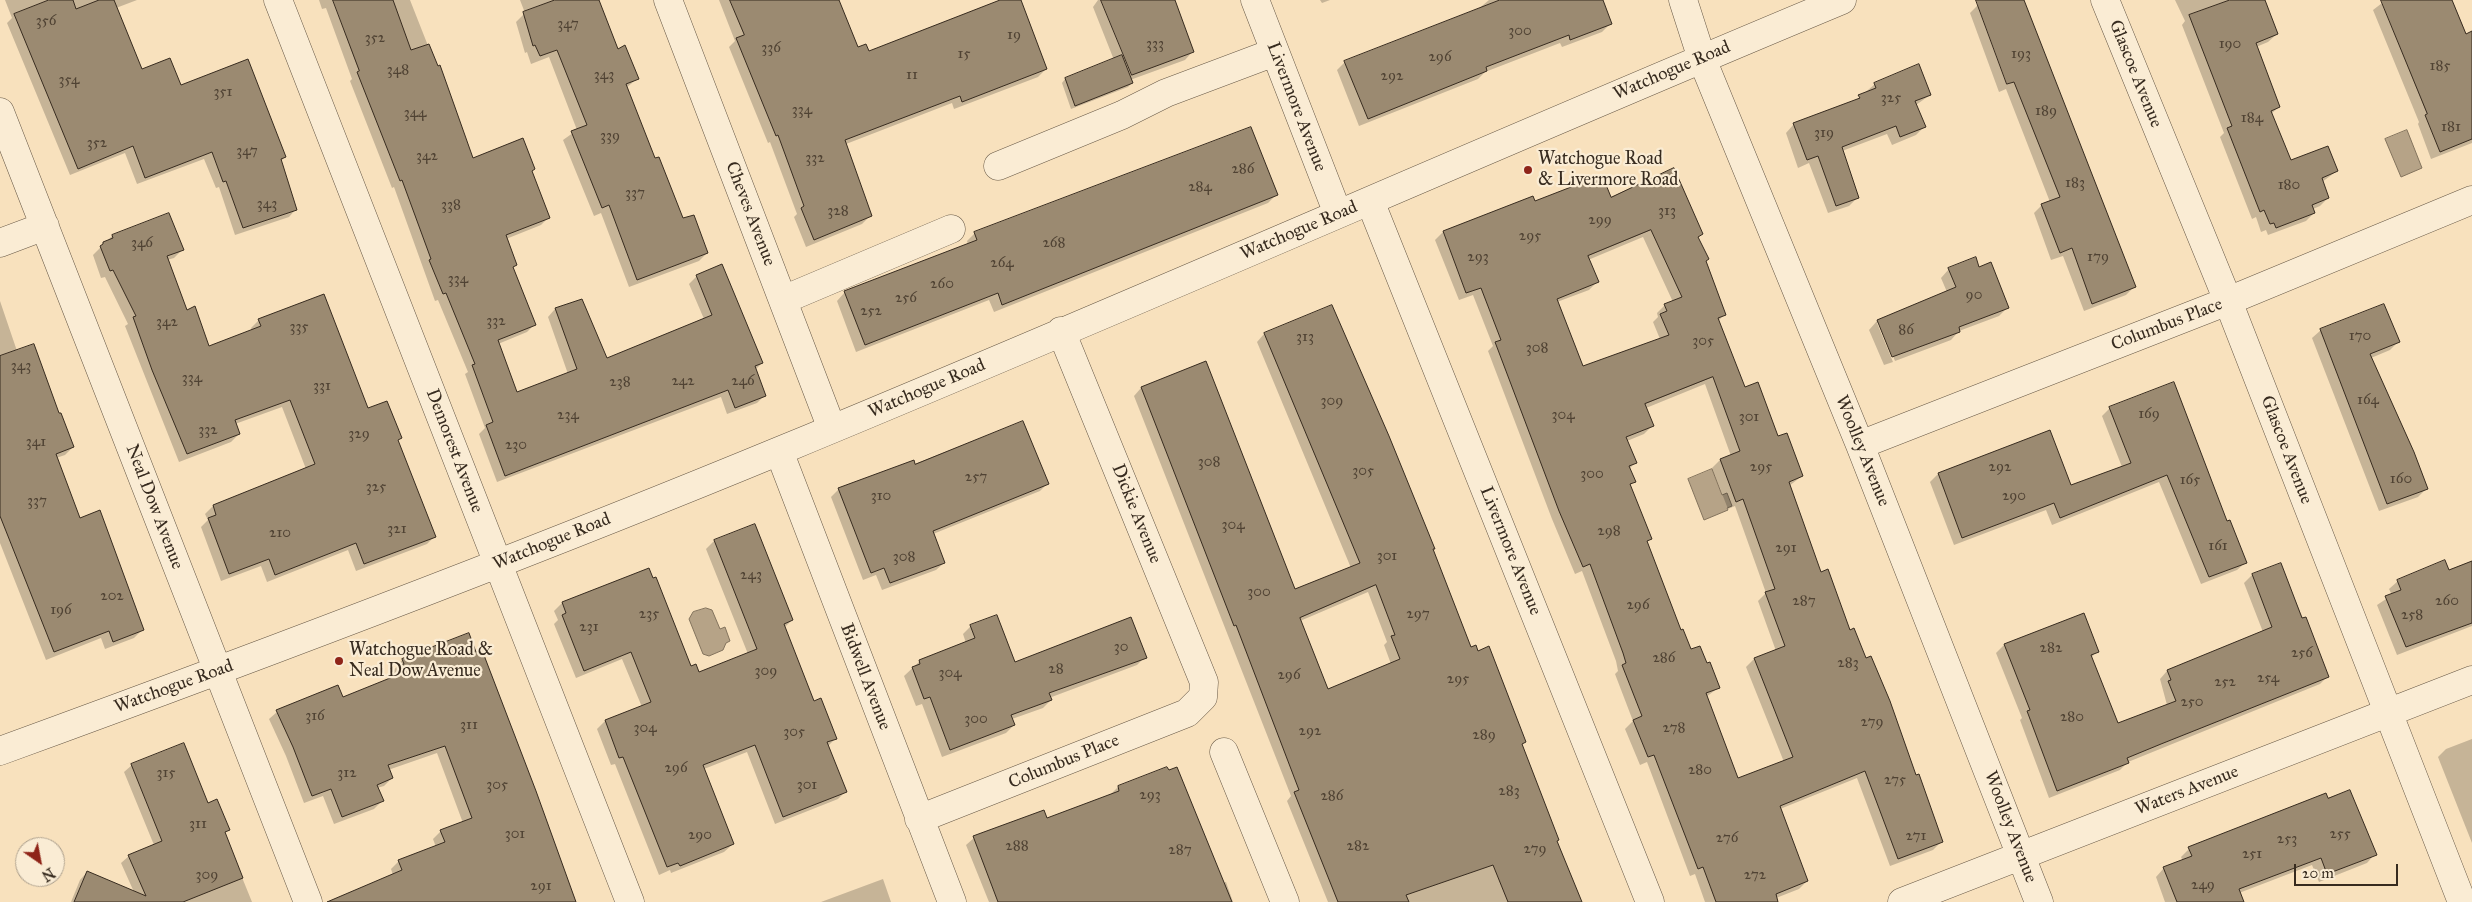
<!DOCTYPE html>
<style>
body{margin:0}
#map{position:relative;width:2472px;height:902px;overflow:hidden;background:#f8e1bd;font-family:"IM FELL Great Primer",serif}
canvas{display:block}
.north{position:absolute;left:15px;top:837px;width:50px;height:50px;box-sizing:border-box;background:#faecd4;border:1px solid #ac9f8c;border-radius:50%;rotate:147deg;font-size:14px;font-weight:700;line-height:20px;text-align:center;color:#372b1f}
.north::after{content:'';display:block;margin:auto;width:18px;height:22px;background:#8f2418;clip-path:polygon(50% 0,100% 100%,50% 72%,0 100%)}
.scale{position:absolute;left:2294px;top:864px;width:104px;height:22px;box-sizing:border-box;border:2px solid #372b1f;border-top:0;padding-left:6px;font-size:15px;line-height:18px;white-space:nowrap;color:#372b1f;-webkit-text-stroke:4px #faecd4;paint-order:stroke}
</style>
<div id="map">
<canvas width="2472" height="902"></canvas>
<div class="north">N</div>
<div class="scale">20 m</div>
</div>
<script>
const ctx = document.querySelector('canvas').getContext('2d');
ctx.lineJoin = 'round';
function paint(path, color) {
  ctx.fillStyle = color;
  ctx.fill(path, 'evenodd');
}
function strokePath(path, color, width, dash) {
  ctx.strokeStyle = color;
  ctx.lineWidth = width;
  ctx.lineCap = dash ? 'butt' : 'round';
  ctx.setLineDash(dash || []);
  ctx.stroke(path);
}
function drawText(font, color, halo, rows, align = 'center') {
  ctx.font = font + ' "IM FELL Great Primer",serif';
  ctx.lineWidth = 4.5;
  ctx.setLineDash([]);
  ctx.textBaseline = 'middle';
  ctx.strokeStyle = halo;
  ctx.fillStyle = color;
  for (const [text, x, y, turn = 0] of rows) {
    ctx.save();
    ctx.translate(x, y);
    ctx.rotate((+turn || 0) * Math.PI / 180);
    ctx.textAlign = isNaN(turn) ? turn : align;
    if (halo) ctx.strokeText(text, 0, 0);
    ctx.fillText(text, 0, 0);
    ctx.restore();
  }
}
const water = new Path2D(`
 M2407 130 2422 168 2401 177 2385 139Z
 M1712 469 1722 495 1727 493 1732 506 1727 508 1728 510 1704 520 1688 479Z
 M706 608 712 610 720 629 725 627 730 641 726 643 723 650 709 656 703 654 689 619 693 612Z`);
paint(water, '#b6a387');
strokePath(water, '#83735d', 1);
paint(new Path2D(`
 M5 0H137L116 8 141 71 180 87 285 157 280 162 296 209 289 217 235 235 219 187 216 188 204 159 137 184 125 153 70 175 7 23 12 18Z
 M319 0H410L473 160 534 169 531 172 549 217 541 225 506 239 516 265 512 268 535 324 527 332 498 344 516 394 568 374 548 317 555 309 582 300 606 359 704 319 689 284 697 276 762 363 755 370 765 395 757 403 727 414 721 397 497 482 479 434 485 428 465 374 468 372 438 300 435 301 394 187 392 188 350 81 352 79 326 8 322 9Z
 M520 0H598L617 50 638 78 626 88 655 160 683 220 707 253 699 261 629 287 601 213 594 216 563 140 577 130 549 57 531 64 527 52 525 53 516 22 525 13Z
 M719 0H838L857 48 868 53 1004 0H1019L1046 69 1038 77 954 109 952 103 846 144 870 216 862 224 806 247 794 217 797 214 770 142 768 143 729 47 735 41Z
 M1098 0H1171L1193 51 1185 60 1130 80 1132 83 1128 87 1071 109 1062 83 1065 79 1114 60 1093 7Z
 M1320 0H1330L1322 3Z
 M1489 0H1601L1610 24 1602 32 1562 47 1560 43 1485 72 1478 79 1359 126 1337 70 1345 62 1477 10Z
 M1991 0H2023L2134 287 2126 295 2084 311 2063 256 2051 260 2034 213 2042 205 2050 202 2006 89 1999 92 1970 13 1978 5Z
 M2175 0H2264L2277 34 2268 42 2256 47 2279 107 2271 114 2291 162 2337 171 2322 182 2328 198 2320 206 2313 209 2314 213 2306 221 2268 235 2266 230 2261 232 2256 217 2252 219 2220 137 2224 133 2182 25 2185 21Z
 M2386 0H2452L2472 48V143L2431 159 2418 124 2419 122 2373 10Z
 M1875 84 1930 95 1916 105 1924 127 1916 135 1892 145 1887 134 1842 151 1858 197 1849 206 1828 213 1809 163 1798 168 1786 133 1794 124 1854 102Z
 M1276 195 1268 203 994 312 989 300 856 352 837 301 845 292 968 245 967 241 975 233Z
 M1532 197 1534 202 1610 198 1702 234 1698 238 1725 314 1718 321 1744 389 1802 476 1789 486 1820 573 1915 777 1941 842 1933 850 1890 866 1857 778 1780 809 1807 881 1799 889 1776 898 1772 902H1705L1695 874 1690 876 1647 762 1640 765 1625 729 1633 721 1615 674 1618 671 1616 661 1582 571 1575 574 1552 519 1488 351 1493 346 1473 295 1459 300 1435 240 1443 232ZM1643 237 1673 302 1665 305 1657 313 1658 317 1653 322 1660 339 1582 367 1557 302 1589 290 1597 282 1588 260ZM1705 384 1731 456 1720 460 1712 468 1728 509 1735 506 1766 593 1758 601 1776 651 1754 659 1746 667 1784 762 1737 780 1706 697 1718 688 1690 651 1680 632 1646 543 1650 539 1630 486 1634 481 1629 469 1635 463 1627 441 1644 434 1652 426 1646 408Z
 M168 214 182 250 174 258 167 260 186 311 209 347 252 331 251 328 259 320 400 438 397 441 435 536 427 544 356 571 348 550 267 582 261 566 221 581 201 527 208 520 205 514 213 506 306 469 282 407 235 424 239 434 231 442 179 462 125 326 128 324 105 277 101 278 93 255 112 236Z
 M1979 268 2007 308 1999 316 1959 331 1951 340 1895 361 1879 323H1877L1893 362 1884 365 1869 330 1877 321 1947 292 1941 278 1949 269Z
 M0 301 17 351 58 415 73 447 65 455 56 458 79 520 142 630 134 638 105 649 101 638 46 660 0 543Z
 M2321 330 2398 342 2390 350 2371 358 2426 489 2418 497 2379 511 2312 338Z
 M1264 334 1431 550 1470 649 1525 742 1521 745 1556 841 1582 902H1328L1287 801 1291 796 1134 396 1141 388 1205 362 1294 591 1351 568 1257 342ZM1368 592 1387 642 1384 645 1391 664 1327 690 1300 621Z
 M2110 408 2227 523 2245 563 2237 570 2201 584 2159 482 2052 525 2046 510 1954 545 1930 482 1938 474 2070 487 2122 467 2102 416Z
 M915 466 1048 483 1040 491 933 534 944 563 936 570 882 590 876 575 863 580 831 497 839 489Z
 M755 526 792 620 784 628 813 703 836 738 828 746 846 791 838 799 775 824 747 752 704 769 733 844 724 852 671 873 670 870 659 875 615 764 611 765 597 729 605 721 642 707 622 659 576 678 554 624 558 620 554 611 562 603 648 569 690 668 698 674 748 654 706 549 714 541Z
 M2472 561V626L2397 655 2377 605 2392 595 2389 589 2398 581 2448 570Z
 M2280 565 2328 676 2320 684 2128 762 2120 770 2049 798 2020 720 2022 718 1996 653 2004 645 2083 614 2097 651 2091 658 2117 725 2167 705 2160 679 2167 671 2263 632 2244 583 2252 575Z
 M971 626 1014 664 1145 657 1137 665 1049 698 1051 700 1043 708 1012 719 1014 725 1006 733 942 757 922 704 916 706 904 676 920 661 966 643 963 634Z
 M468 635 575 902H348L393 875 391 869 399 861 436 847 433 839 441 831 463 823 437 753 388 770 392 778 384 786 377 788 382 801 374 809 334 824 323 796 304 803 286 756 269 719 277 712 343 699 391 679 390 675 402 660Z
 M2472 739V843L2438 757 2446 749Z
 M132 765 208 805 228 829 224 833 252 902H71L80 880 87 872 134 892 121 863 129 856 154 845 124 772Z
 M1167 769 1223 883 1226 882 1233 902H989L966 845 974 838 1046 819 1110 795 1118 787Z
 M2327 800 2375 854 2367 863 2319 882 2312 865 2239 893 2242 902H2165L2156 877 2164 868 2183 861 2181 857 2189 849Z
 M883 879 891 902H821Z`), '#0003');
const building = new Path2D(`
 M49 0H73L76 9 99 0H114L142 69 170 58 181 85 248 59 286 157 281 159 297 210 243 228 226 181 223 182 212 152 145 178 133 146 78 169 14 14Z
 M333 0H393L411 50 429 44 438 66 440 65 473 158 523 138 535 169 532 171 550 218 506 235 517 265 513 267 536 325 498 340 517 392 577 369 555 308 582 299 607 358 712 315 696 275 722 264 763 363 755 366 766 396 735 408 728 390 505 476 486 425 493 422 472 365 475 364 446 293 443 294 429 260 431 259 402 180 400 181 357 72 359 71Z
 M555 0H599L618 49 625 45 639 79 626 84 655 158 659 157 683 218 694 215 708 253 637 280 609 205 602 208 571 131 587 125 557 50 540 56 535 45 533 46 523 12Z
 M730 0H839L858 47 866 44 869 51 1000 0H1021L1047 69 962 102 960 96 845 140 872 216 814 240 801 208 804 206 778 135 776 136 736 38 744 35Z
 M1101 0H1175L1194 52 1132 75Z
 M1500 0H1603L1612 24 1570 40 1569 35 1486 67 1487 71 1368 119 1344 61Z
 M1976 0H2024L2136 287 2092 304 2072 248 2060 253 2041 204 2060 197 2014 82 2007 84Z
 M2230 0H2265L2278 34 2256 43 2280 107 2271 111 2291 160 2328 146 2338 171 2322 178 2329 198 2312 205 2315 213 2276 228 2274 223 2270 224 2264 210 2260 212 2227 128 2232 126 2189 15Z
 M2381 0H2452L2466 34 2472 31V139L2440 152 2425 115 2427 114Z
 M1122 55 1133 83 1075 106 1065 78Z
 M1919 64 1931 95 1915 101 1926 127 1900 137 1896 126 1842 147 1859 198 1836 206 1818 156 1807 160 1793 123 1860 98 1858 95 1876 88 1874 83Z
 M1251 127 1278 195 1002 305 998 293 865 345 844 291 977 240 974 232Z
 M1674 168 1703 234 1698 237 1709 259 1706 261 1726 315 1718 318 1745 387 1758 382 1778 436 1787 433 1803 476 1789 482 1821 572 1828 569 1850 630 1854 628 1866 658 1871 656 1890 701 1916 775 1919 774 1943 842 1898 859 1865 771 1780 806 1808 881 1776 894 1778 902H1716L1703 867 1698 869 1654 755 1648 757 1633 720 1642 716 1622 665 1626 663 1623 653 1590 564 1583 567 1559 511 1495 342 1501 340 1481 288 1466 293 1443 231 1533 196 1535 201 1602 175 1611 197ZM1651 230 1682 297 1664 304 1667 311 1660 314 1669 335 1583 366 1557 299 1599 282 1588 256ZM1713 377 1740 451 1720 459 1736 502 1743 499 1775 589 1765 592 1785 646 1754 658 1793 757 1738 778 1706 693 1720 688 1710 662 1707 663 1700 646 1691 649 1683 629 1681 630 1647 541 1652 539 1630 484 1636 482 1629 466 1637 463 1626 437 1654 426 1645 404Z
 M169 213 184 250 167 256 187 310 195 306 209 346 261 326 258 319 324 294 368 408 387 401 402 438 398 440 436 537 364 564 356 543 275 575 269 559 229 574 208 518 216 515 213 505 315 464 290 400 235 420 240 434 187 454 152 370 133 317 136 316 113 270 110 271 100 246 103 244V242L113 238 112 235Z
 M1976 257 1979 267 1991 262 2009 308 1959 327 1960 332 1892 357 1877 320 1956 287 1948 268Z
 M2384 304 2400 342 2370 354 2414 452 2428 489 2387 504 2320 329Z
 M1332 305 1389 436 1435 549H1433L1471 647 1476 645 1478 651 1489 646 1526 742 1522 744 1559 840 1557 841 1582 902H1508L1493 865 1406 895 1409 902H1338L1294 792 1299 790 1236 625 1234 626 1141 387 1206 361 1295 589 1360 563 1264 333ZM1376 585 1395 635 1391 636 1400 659 1328 689 1300 618Z
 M34 344 59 413H61L74 447 56 454 80 518 100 510 144 630 113 642 109 631 54 652 0 516V356Z
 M2174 382 2227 521 2230 520 2247 563 2209 577 2167 475 2060 518 2054 503 1962 538 1938 473 2050 430 2071 485 2131 463 2109 407Z
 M1023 421 1049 484 933 531 945 563 890 583 884 568 871 573 838 488 914 460 915 464Z
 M755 524 793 620 784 624 814 701 821 698 837 739 827 742 847 792 783 817 755 745 703 765 734 844 680 866 678 863 667 867 623 757 619 758 605 720 651 702 631 652 584 671 562 615 566 613 562 602 649 568 653 578 656 577 691 666 696 664 699 672 757 649 714 540Z
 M2445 560 2449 570 2472 561V623L2406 647 2385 596 2401 590 2397 580Z
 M2281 563 2302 618 2306 617 2329 677 2161 744 2127 758 2129 763 2057 791 2027 711 2030 710 2004 644 2084 613 2099 652 2091 655 2118 723 2176 701 2168 681 2171 680 2167 670 2272 627 2252 574Z
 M997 615 1015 662 1131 617 1147 658 1049 693 1052 700 1011 715 1015 725 950 750 930 697 924 699 912 667 920 664 919 660 975 638 970 625Z
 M469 633 476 652 482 650 536 791 576 902H327L402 870 398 860 445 842 440 830 472 818 445 746 388 765 393 778 377 785 384 801 342 817 331 789 312 796 293 747 276 710 338 685 343 697 400 674 397 666 404 664 402 659Z
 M184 743 208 803 217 799 230 830 225 832 243 878 183 902H74L87 871 146 896 128 855 162 841 131 764Z
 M1167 767 1169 770 1177 767 1232 902H998L973 836 1044 810 1047 818 1119 791 1118 786Z
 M2350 790 2377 855 2327 874 2321 858 2239 889 2244 902H2177L2163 867 2192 856 2188 847 2326 793 2328 798Z`);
paint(building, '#9b8a71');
strokePath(building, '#372b1f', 1);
const minor = new Path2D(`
 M278 0 630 902
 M668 0 832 429
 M1255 0 1338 214
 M1683 0 1702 59 1860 445 2039 902
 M2105 0 2228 301 2462 902
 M0 112 308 902
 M998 166 1122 115 1166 93 1275 52
 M1370 201 1650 902
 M0 243 45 226
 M783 300 951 229
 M1860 445 2228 301 2472 200
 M779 451 952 902
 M0 751C263 655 525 556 784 449 1138 303 1489 147 1842 0
 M1224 752 1285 902
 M919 819 1187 713 1203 697 1204 682 1061 331
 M1902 902 2472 680`);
strokePath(minor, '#675846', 29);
strokePath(minor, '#faecd4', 28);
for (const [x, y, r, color] of [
 [1528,170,5,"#8f2418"],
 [339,661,5,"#8f2418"]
]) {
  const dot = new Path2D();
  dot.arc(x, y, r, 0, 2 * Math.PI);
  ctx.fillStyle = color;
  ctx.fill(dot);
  strokePath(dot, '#faecd4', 2);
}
drawText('15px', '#504334', null, [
 ["356",46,21],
 ["347",568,24],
 ["300",1520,31],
 ["19",1014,35],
 ["352",375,38],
 ["333",1155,44],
 ["190",2230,44],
 ["336",771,48],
 ["15",964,54],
 ["193",2021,54],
 ["296",1440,57],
 ["185",2440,66],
 ["348",398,70],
 ["343",604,75],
 ["11",912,75],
 ["292",1392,76],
 ["354",69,80],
 ["351",223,92],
 ["325",1891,98],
 ["334",802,110],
 ["189",2046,111],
 ["344",415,113],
 ["184",2252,118],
 ["181",2451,127],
 ["319",1824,133],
 ["339",610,136],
 ["352",97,143],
 ["347",247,151],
 ["342",427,156],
 ["332",815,158],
 ["286",1243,169],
 ["183",2075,183],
 ["180",2289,185],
 ["284",1200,187],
 ["337",635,193],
 ["343",267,204],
 ["338",451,205],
 ["328",838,211],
 ["313",1667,211],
 ["299",1600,220],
 ["295",1530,236],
 ["346",142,243],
 ["268",1054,243],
 ["293",1478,257],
 ["179",2098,257],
 ["264",1002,263],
 ["334",458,279],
 ["260",942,284],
 ["90",1974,295],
 ["256",906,298],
 ["252",871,311],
 ["332",496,321],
 ["342",167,322],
 ["335",299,327],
 ["86",1906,330],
 ["170",2360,336],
 ["313",1305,337],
 ["305",1703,341],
 ["308",1537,348],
 ["343",21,366],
 ["334",192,378],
 ["242",683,381],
 ["246",743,381],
 ["238",620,382],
 ["331",322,386],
 ["164",2368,400],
 ["309",1332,401],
 ["169",2149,414],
 ["234",568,415],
 ["304",1563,415],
 ["301",1749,417],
 ["332",208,430],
 ["329",359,434],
 ["341",36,442],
 ["230",516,445],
 ["308",1209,462],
 ["295",1761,467],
 ["292",2000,467],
 ["305",1363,471],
 ["300",1592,474],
 ["257",976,477],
 ["160",2401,479],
 ["165",2190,480],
 ["325",376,487],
 ["310",881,496],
 ["290",2014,496],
 ["337",37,501],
 ["304",1233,525],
 ["321",397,529],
 ["298",1609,531],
 ["210",280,533],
 ["161",2218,546],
 ["291",1786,548],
 ["301",1387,556],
 ["308",904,557],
 ["243",751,575],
 ["300",1259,592],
 ["202",112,596],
 ["287",1804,601],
 ["260",2447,601],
 ["296",1638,605],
 ["196",61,610],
 ["235",649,614],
 ["297",1418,614],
 ["258",2412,615],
 ["231",589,627],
 ["30",1121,647],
 ["282",2051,648],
 ["256",2302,653],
 ["286",1664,658],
 ["283",1848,663],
 ["28",1056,669],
 ["309",766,671],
 ["304",950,673],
 ["296",1289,675],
 ["254",2268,678],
 ["295",1458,679],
 ["252",2225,682],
 ["250",2192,702],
 ["316",315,716],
 ["280",2072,717],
 ["300",976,719],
 ["279",1872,722],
 ["311",469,725],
 ["304",645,728],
 ["278",1674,728],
 ["292",1310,731],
 ["305",794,732],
 ["289",1484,735],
 ["296",676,768],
 ["280",1700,770],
 ["315",166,773],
 ["312",347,773],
 ["275",1895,780],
 ["305",497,785],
 ["301",807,785],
 ["283",1509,791],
 ["293",1150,795],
 ["286",1332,796],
 ["311",198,824],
 ["301",515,834],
 ["255",2340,834],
 ["290",700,835],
 ["271",1916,836],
 ["276",1727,838],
 ["253",2287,839],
 ["288",1017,846],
 ["282",1358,846],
 ["279",1535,849],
 ["287",1180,850],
 ["251",2252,854],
 ["309",207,875],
 ["272",1755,875],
 ["249",2203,885],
 ["291",541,886]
]);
drawText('18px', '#372b1f', '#faecd4', [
 ["Watchogue Road",1672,71,-23],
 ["Glascoe Avenue",2135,74,68],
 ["Livermore Avenue",1296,107,69],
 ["Cheves Avenue",750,214,69],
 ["Watchogue Road",1299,231,-23],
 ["Columbus Place",2167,325,-21],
 ["Watchogue Road",927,389,-23],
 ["Glascoe Avenue",2286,450,69],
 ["Demorest Avenue",454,451,69],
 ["Woolley Avenue",1862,451,68],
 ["Neal Dow Avenue",154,507,69],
 ["Dickie Avenue",1136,514,68],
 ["Watchogue Road",552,542,-22],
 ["Livermore Avenue",1510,551,68],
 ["Bidwell Avenue",865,677,69],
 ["Watchogue Road",174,687,-20],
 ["Columbus Place",1064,762,-22],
 ["Waters Avenue",2187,791,-21],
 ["Woolley Avenue",2010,827,69]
]);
drawText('18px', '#372b1f', '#faecd4', [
 ["Watchogue Road",1538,160],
 ["& Livermore Road",1538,181],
 ["Watchogue Road &",349,651],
 ["Neal Dow Avenue",349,672]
], 'left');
</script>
